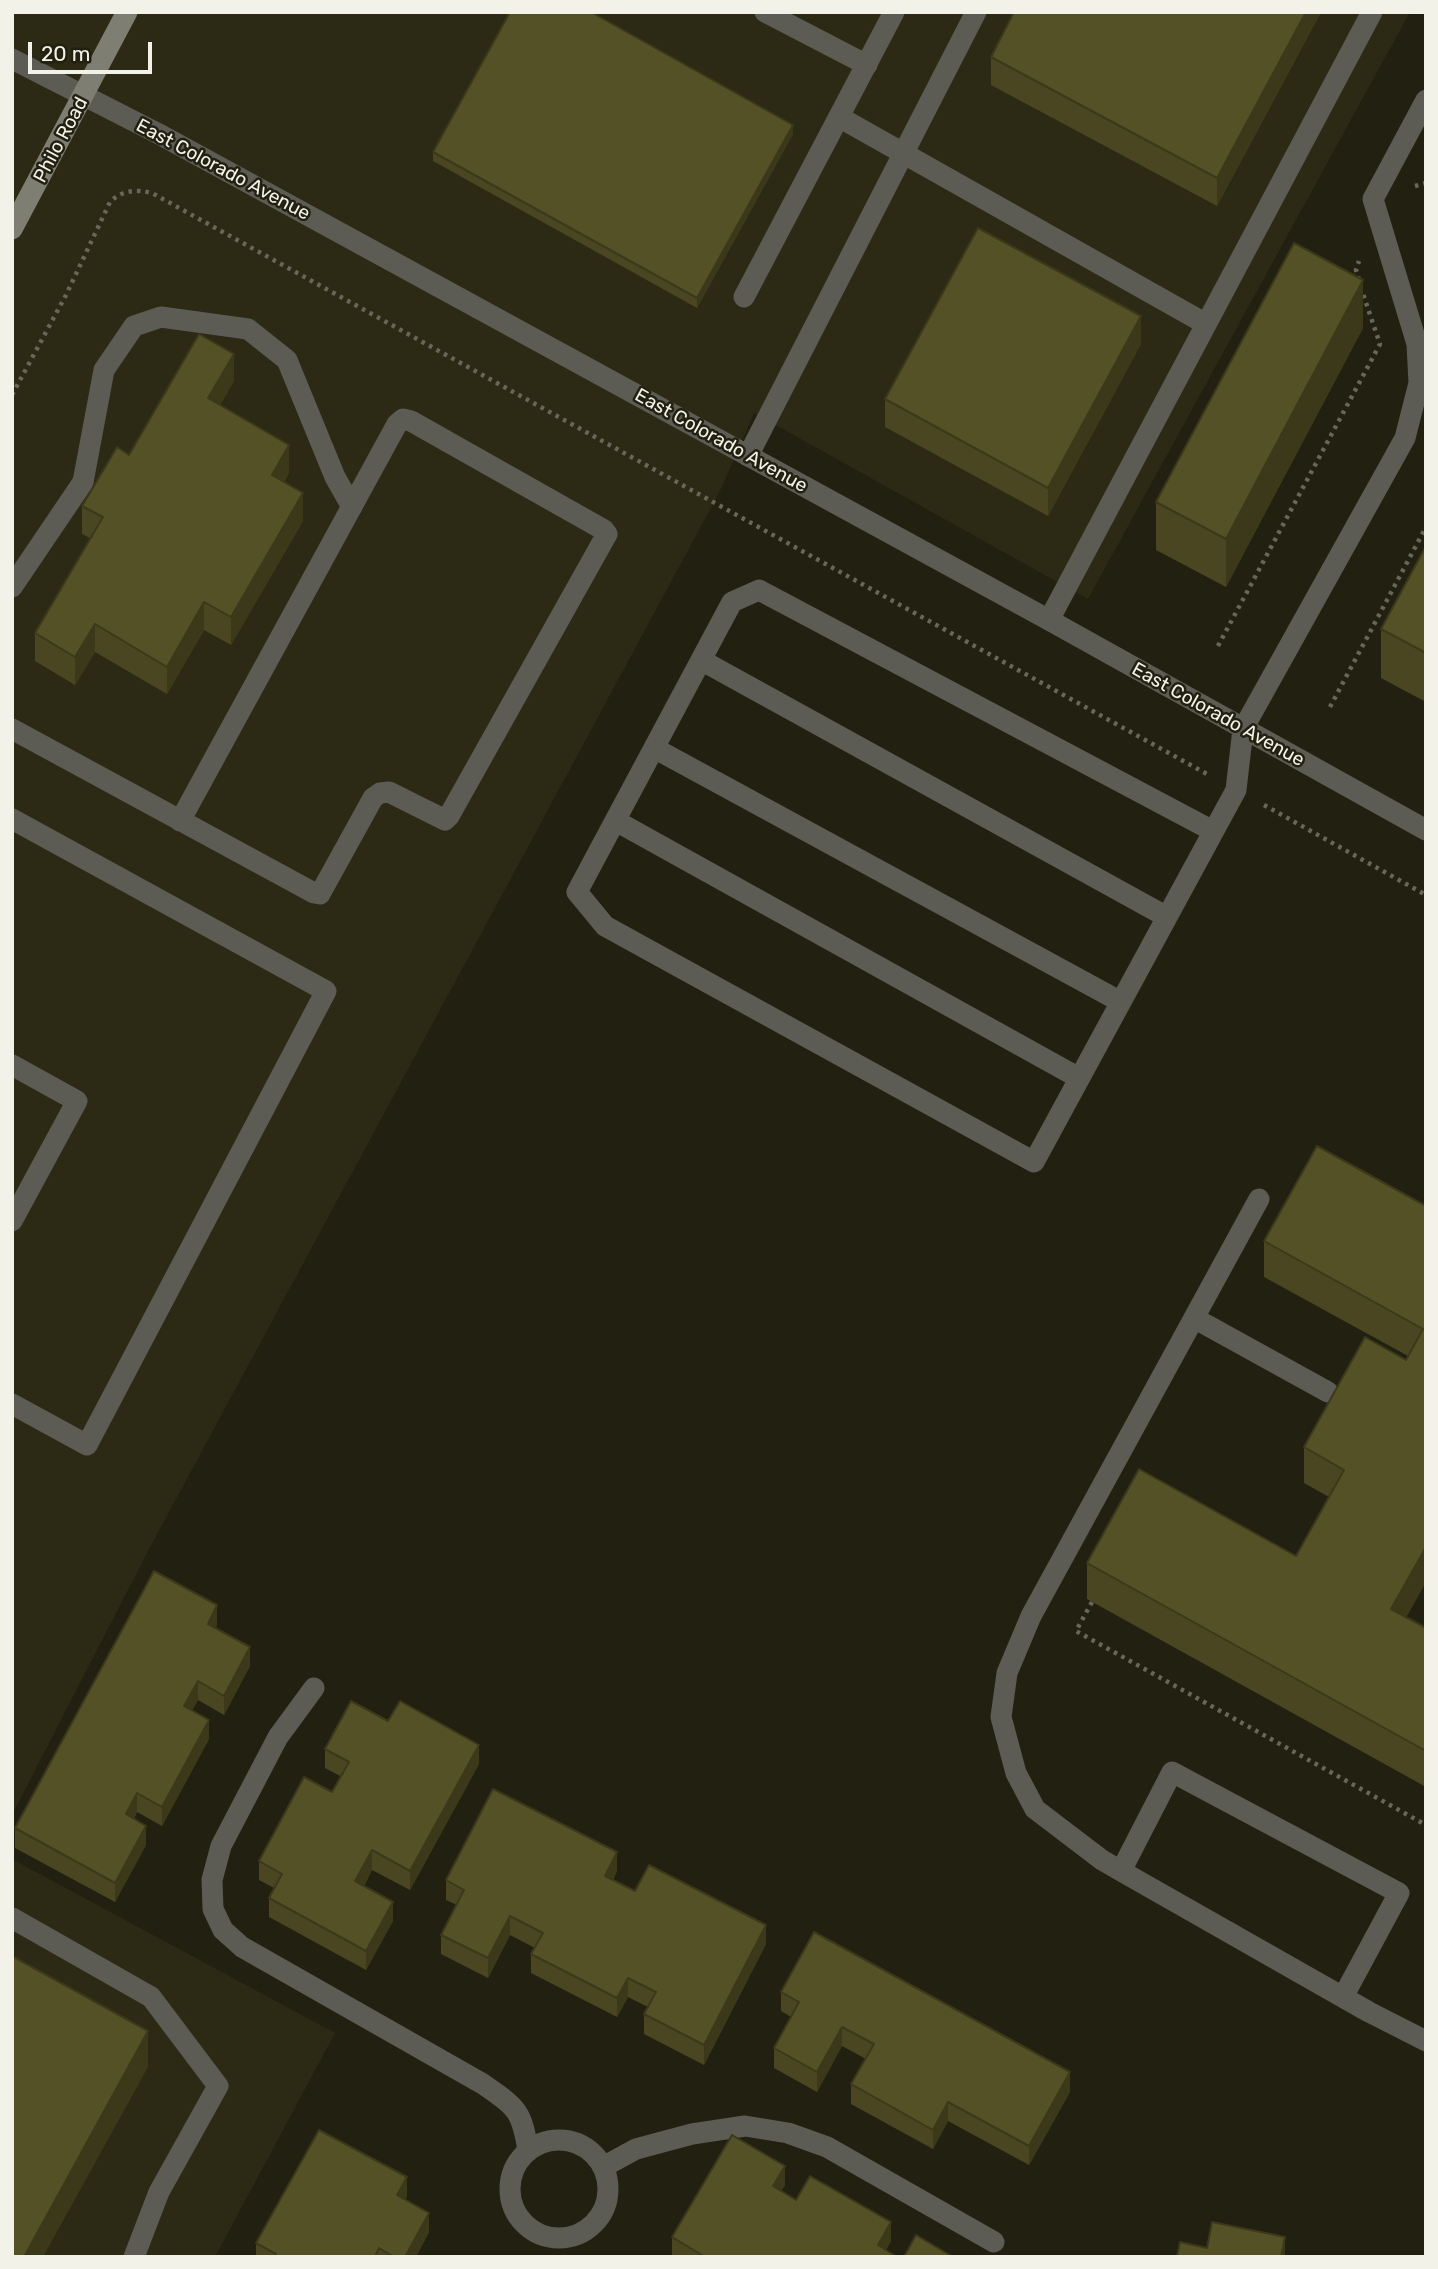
<!DOCTYPE html>
<style>
body{margin:0}
#map{position:relative;width:1438px;height:2269px;overflow:hidden;background:#222011;font-family:Rubik,sans-serif}
canvas{display:block}
.frame{position:absolute;inset:0;border:14px solid #f2f2e8;pointer-events:none}
.scale{position:absolute;left:28px;top:42px;width:124px;height:32px;box-sizing:border-box;border:4px solid #f2f2e8;border-top:0;padding-left:9px;font-size:21px;line-height:24px;white-space:nowrap;color:#f2f2e8;-webkit-text-stroke:5px #222011;paint-order:stroke}
</style>
<div id="map">
<canvas width="1438" height="2269"></canvas>
<div class="frame"></div>
<div class="scale">20 m</div>
</div>
<script>
const ctx = document.querySelector('canvas').getContext('2d');
ctx.lineJoin = 'round';
function paint(path, color) {
  ctx.fillStyle = color;
  ctx.fill(path, 'evenodd');
}
function strokePath(path, color, width, dash) {
  ctx.strokeStyle = color;
  ctx.lineWidth = width;
  ctx.lineCap = dash ? 'butt' : 'round';
  ctx.setLineDash(dash || []);
  ctx.stroke(path);
}
function drawText(font, color, halo, rows, align = 'center') {
  ctx.font = font + ' Rubik,sans-serif';
  ctx.lineWidth = 5;
  ctx.setLineDash([]);
  ctx.textBaseline = 'middle';
  ctx.strokeStyle = halo;
  ctx.fillStyle = color;
  for (const [text, x, y, turn = 0] of rows) {
    ctx.save();
    ctx.translate(x, y);
    ctx.rotate((+turn || 0) * Math.PI / 180);
    ctx.textAlign = isNaN(turn) ? turn : align;
    if (halo) ctx.strokeText(text, 0, 0);
    ctx.fillText(text, 0, 0);
    ctx.restore();
  }
}
paint(new Path2D(`
 M12 12H1410L1088 599 754 413 720 491 148 1551 12 1815Z
 M12 1859 335 2033 215 2257H12Z`), '#2c2a14');
strokePath(new Path2D(`
 M1415 186 1426 183
 M1359 280 1356 270 1359 261
 M12 395 66 295 110 202C122 190 136 189 152 193L1207 774
 M1218 646 1380 344 1362 291
 M1330 707 1426 527
 M1264 805 1426 895
 M1092 1602 1076 1631 1426 1825`), '#68675a', 4.5, [3.5, 5]);
strokePath(new Path2D(`
 M765 12 867 65
 M839 117 1206 324
 M744 297 894 12
 M748 456 976 12
 M12 587 83 482 104 370 134 326 161 317 248 329 287 360 335 477 352 507
 M1049 620 1372 12
 M701 660 1167 917
 M12 729 314 893 320 894 373 798 380 793 389 792 445 820 449 816 607 534 604 530 411 421 403 419 397 424 180 821
 M654 748 1121 1002
 M12 819 326 991 87 1445 12 1404
 M616 821 1079 1078
 M1213 831 759 590 732 602 577 892 605 926 1034 1162 1236 790 1243 729 1405 438 1419 383 1417 344 1373 199 1426 100
 M12 1065 77 1101 12 1221
 M1259 1199 1031 1616 1007 1673 1001 1717 1016 1773 1035 1809 1102 1860 1121 1871 1369 2012 1426 2041
 M1194 1318 1328 1392
 M314 1688 278 1737 221 1846 212 1880 213 1909 223 1930 242 1947 483 2084C516 2107 522 2110 528 2151
 M1121 1871 1172 1772 1399 1893 1343 1997
 M12 1918 151 1997 218 2086 159 2192 134 2257
 M603 2167 636 2149 692 2134 745 2126 788 2133 827 2147 994 2242`), '#5c5c54', 21);
strokePath(new Path2D(`
 M12 59 159 134 1049 620 1426 830
 M510 2189a49 49 0 1 1 98 0a49 49 0 1 1-98 0Z`), '#5c5c54', 21);
strokePath(new Path2D(`
 M12 229 127 12`), '#7f7e72', 21);
paint(new Path2D(`
 M1014 12H1321L1217 206 991 85V57Z
 M793 134 697 308 433 161V152Z
 M1363 328 1226 587 1156 550V502Z
 M1141 344 1048 516 885 427V399Z
 M234 381 220 405 289 473 284 482 303 521 231 645 204 630 167 694 95 652 75 685 35 661V633L90 538 82 534V506L129 455Z
 M1426 546V702L1381 678V629Z
 M1426 1206V1582L1406 1617 1426 1628V1787L1087 1599V1563L1296 1556 1329 1497 1304 1483V1447L1406 1360 1408 1356 1264 1277V1241Z
 M217 1625 215 1629 250 1666 224 1715 198 1700 192 1710 209 1739 162 1826 137 1812 134 1819 146 1845 115 1902 15 1848V1828Z
 M388 1721 479 1764 410 1890 372 1870 364 1886 393 1921 366 1970 269 1917V1898L274 1888 259 1880V1861L332 1792 340 1776 325 1768V1749Z
 M617 1871 613 1880 635 1891 766 1944 704 2065 644 2034V2014L648 2007 628 1997 617 2017 531 1973V1954L535 1948 510 1935 488 1978 441 1954V1935L457 1905 446 1900V1880Z
 M781 1992 1070 2092 1029 2165 948 2121 933 2149 851 2104V2084L866 2059 842 2046 817 2092 774 2068V2048L791 2017 781 2011Z
 M785 2185 781 2191 796 2200 891 2241 886 2250 897 2257H672V2237Z
 M407 2196 405 2200 429 2232 416 2257H256V2243Z`), '#494621');
paint(new Path2D(`
 M1306 12H1321L1217 206V178Z
 M793 125V134L697 308V298Z
 M1363 280V328L1226 587V539Z
 M1141 316V344L1048 516V488Z
 M234 354V381L208 426V398Z
 M289 445V473L272 503V475Z
 M303 493V521L231 645V617Z
 M204 602V630L167 694V667Z
 M95 624V652L75 685V657Z
 M1426 1547V1582L1391 1645V1609Z
 M217 1605V1625L208 1644V1624Z
 M250 1647V1666L224 1715V1696Z
 M198 1681V1700L184 1725V1706Z
 M209 1720V1739L162 1826V1807Z
 M479 1745V1764L410 1890V1871Z
 M137 1793V1812L126 1834V1814Z
 M146 1826V1845L115 1902V1883Z
 M372 1850V1870L355 1900V1881Z
 M617 1852V1871L605 1895V1876Z
 M393 1902V1921L366 1970V1951Z
 M510 1916V1935L488 1978V1958Z
 M766 1925V1944L704 2065V2045Z
 M628 1978V1997L617 2017V1998Z
 M842 2027V2046L817 2092V2072Z
 M148 2031V2067L43 2257H24Z
 M1070 2072V2092L1029 2165V2146Z
 M948 2102V2121L933 2149V2130Z
 M785 2166V2185L773 2206V2186Z
 M407 2177V2196L397 2215V2195Z
 M429 2213V2232L416 2257H405Z
 M891 2222V2241L882 2257 878 2245Z
 M1285 2237V2257H1281Z`), '#3c391b');
const building = new Path2D(`
 M510 12H591L793 125 697 298 433 152Z
 M1014 12H1306L1217 178 991 57Z
 M978 228 1141 316 1048 488 885 399Z
 M1294 243 1363 280 1226 539 1156 502Z
 M199 334 234 354 208 398 289 445 272 475 303 493 231 617 204 602 167 667 95 624 75 657 35 633 103 517 82 506 117 447 129 455Z
 M1426 546V653L1381 629Z
 M1317 1146 1426 1206V1547L1391 1609 1426 1628V1751L1087 1563 1139 1469 1296 1556 1344 1470 1304 1447 1365 1337 1406 1360 1423 1329 1264 1241Z
 M154 1571 217 1605 208 1624 250 1647 224 1696 198 1681 184 1706 209 1720 162 1807 137 1793 126 1814 146 1826 115 1883 15 1828Z
 M351 1701 388 1721 400 1701 479 1745 410 1871 372 1850 355 1881 393 1902 366 1951 269 1898 282 1874 259 1861 304 1777 332 1792 349 1762 325 1749Z
 M493 1789 617 1852 605 1876 635 1891 649 1865 766 1925 704 2045 644 2014 656 1992 628 1978 617 1998 531 1954 543 1933 510 1916 488 1958 441 1935 464 1890 446 1880Z
 M814 1932 1070 2072 1029 2146 948 2102 933 2130 851 2084 874 2044 842 2027 817 2072 774 2048 799 2002 781 1992Z
 M12 1956 148 2031 24 2257H12Z
 M319 2130 407 2177 397 2195 429 2213 405 2257H394L379 2248 375 2257H275L276 2254 256 2243Z
 M732 2135 785 2166 773 2186 796 2200 810 2176 891 2222 878 2245 897 2257H705L672 2237Z
 M1212 2222 1285 2237 1281 2257H1177L1180 2242 1207 2248Z
 M916 2235 953 2257H904Z`);
paint(building, '#555126');
strokePath(building, '#3c391b', 2);
drawText('19px', '#f2f2e8', '#222011', [
 ["Philo Road",61,140,-62],
 ["East Colorado Avenue",223,170,28],
 ["East Colorado Avenue",721,441,29],
 ["East Colorado Avenue",1218,715,29]
]);
</script>
